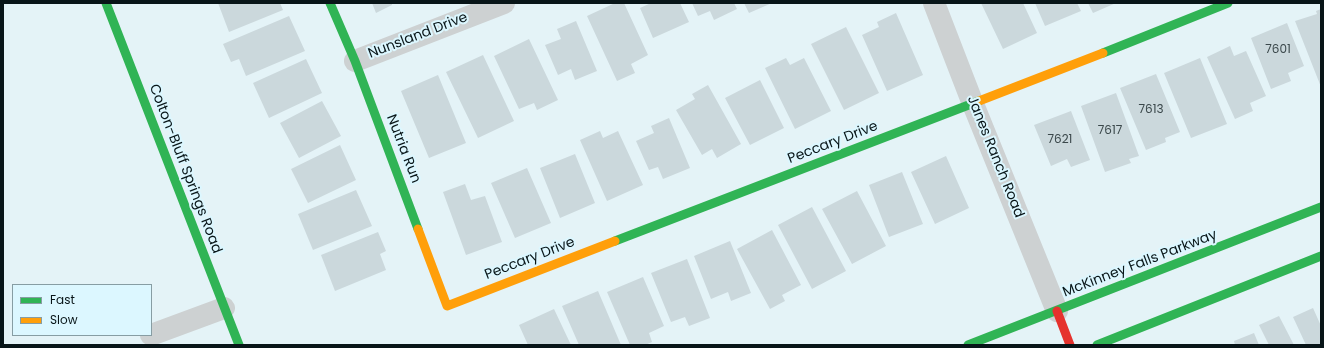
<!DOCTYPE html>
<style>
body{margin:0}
#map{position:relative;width:1324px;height:348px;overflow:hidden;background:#e4f3f7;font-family:Poppins,sans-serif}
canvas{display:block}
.frame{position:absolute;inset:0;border:4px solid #081518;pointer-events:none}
.legend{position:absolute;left:12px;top:284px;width:140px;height:52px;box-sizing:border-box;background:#dcf7ff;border:1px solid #879da3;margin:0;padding:5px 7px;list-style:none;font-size:12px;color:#081518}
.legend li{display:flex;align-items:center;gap:8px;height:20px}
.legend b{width:20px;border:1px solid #879da3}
</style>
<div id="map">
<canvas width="1324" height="348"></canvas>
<div class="frame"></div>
<ul class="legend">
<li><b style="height:5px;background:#30b455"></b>Fast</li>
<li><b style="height:5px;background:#ff9f0a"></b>Slow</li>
</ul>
</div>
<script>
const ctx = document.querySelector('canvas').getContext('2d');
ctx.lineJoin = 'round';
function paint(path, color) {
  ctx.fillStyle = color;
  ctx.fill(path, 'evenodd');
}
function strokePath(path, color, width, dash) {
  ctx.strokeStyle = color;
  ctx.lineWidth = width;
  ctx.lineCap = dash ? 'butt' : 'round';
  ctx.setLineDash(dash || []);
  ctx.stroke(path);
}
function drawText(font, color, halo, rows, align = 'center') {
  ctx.font = font + ' Poppins,sans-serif';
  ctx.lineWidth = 4;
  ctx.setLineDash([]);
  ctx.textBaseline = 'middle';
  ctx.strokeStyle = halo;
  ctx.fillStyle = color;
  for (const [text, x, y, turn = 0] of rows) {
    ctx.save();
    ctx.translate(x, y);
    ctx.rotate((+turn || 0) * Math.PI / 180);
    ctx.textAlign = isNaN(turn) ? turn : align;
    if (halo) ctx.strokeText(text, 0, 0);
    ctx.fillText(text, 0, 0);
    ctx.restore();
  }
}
paint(new Path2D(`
 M218 3H280L283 10 229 32Z
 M372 3H392V5L376 13Z
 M615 3H624L648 55 631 64 635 73 617 81 587 16Z
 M651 3H680L689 22 653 38 640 8Z
 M692 3H734L737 9 714 20 710 11 698 16Z
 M744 3H772L749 13Z
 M981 3H1023L1037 33 1003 49Z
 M1035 3H1077L1081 11 1045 26Z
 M1088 3H1116L1093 13Z
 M1321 9V87L1295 21 1317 14 1316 11Z
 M896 13 923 75 887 91 862 35 879 27 877 22Z
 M289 16 305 51 246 76 239 59 231 62 223 44Z
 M576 21 597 71 575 80 571 69 558 75 545 45 561 39 557 29Z
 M1287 23 1304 66 1288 73 1291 81 1271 89 1251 38Z
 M846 27 879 93 844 110 811 44Z
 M529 39 558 100 537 110 534 103 519 109 494 56Z
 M1230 46 1234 56 1246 51 1266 96 1250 103 1253 111 1235 119 1207 57Z
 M483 55 514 121 478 138 446 72Z
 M786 58 790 65 804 58 831 111 795 129 765 68Z
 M1200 58 1227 124 1191 138 1164 73Z
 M306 59 322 93 269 118 253 83Z
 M1156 74 1180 132 1165 138 1166 142 1146 150 1120 88Z
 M438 75 466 143 429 158 401 91Z
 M760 80 784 128 750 145 725 98Z
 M708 85 741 144 717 158 712 149 702 155 676 110 695 99 692 94Z
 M1116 93 1139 156 1129 159 1131 163 1105 172 1081 106Z
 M322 101 341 136 299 158 280 123Z
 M1071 111 1090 160 1071 167 1067 159 1051 166 1034 125Z
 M669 118 690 168 663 179 658 167 649 170 636 141 654 133 651 126Z
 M600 131 603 138 618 131 643 185 607 201 580 140Z
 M340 145 356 180 308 203 291 169Z
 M575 154 595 203 560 218 540 168Z
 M946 156 969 208 935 224 911 172Z
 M527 168 551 223 515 238 491 183Z
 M902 172 923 224 889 237 869 185Z
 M465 184 471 200 485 196 502 242 466 255 443 192Z
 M356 190 372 226 313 250 298 214Z
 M857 191 886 246 852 264 822 209Z
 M812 207 846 271 812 289 778 225Z
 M772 230 801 285 782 295 785 301 770 309 737 249Z
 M378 232 386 251 380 254 386 270 335 291 321 255Z
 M730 241 751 293 731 301 728 292 711 299 694 256Z
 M687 259 710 318 689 326 685 317 671 322 651 273Z
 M643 277 664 326 649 333 652 342 645 345H630L607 292Z
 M598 291 621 345H579L562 306Z
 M1313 308 1321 326V345H1306L1293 317Z
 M554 309 571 345H528L519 325Z
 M1279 316 1294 345H1269L1259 325Z
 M1254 333 1259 345H1235L1234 341Z`), '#cbd8dc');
strokePath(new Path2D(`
 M934 3 973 104 1057 311
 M355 61 504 3
 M151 335 224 308`), '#cdd1d2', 22);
strokePath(new Path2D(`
 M106 3 239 345
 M330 3 355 61 418 229
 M1103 53 1228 3
 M615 241 979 101
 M968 345 1321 207
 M1097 345 1321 256`), '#30b455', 9);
strokePath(new Path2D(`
 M979 101 1103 53
 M418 229 447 306 615 241`), '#ff9f0a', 9);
strokePath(new Path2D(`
 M1057 311 1070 345`), '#e5322d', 9);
drawText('12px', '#3b484b', null, [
 ["7601",1278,50],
 ["7613",1151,110],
 ["7617",1110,131],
 ["7621",1060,140]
]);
drawText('14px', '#081518', '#dcf7ff', [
 ["Nunsland Drive",418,36,-21],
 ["Peccary Drive",833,143,-21],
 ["Nutria Run",403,149,69],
 ["Janes Ranch Road",995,157,68],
 ["Colton-Bluff Springs Road",185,169,69],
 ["Peccary Drive",530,259,-21],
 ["McKinney Falls Parkway",1140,264,-21]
]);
</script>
